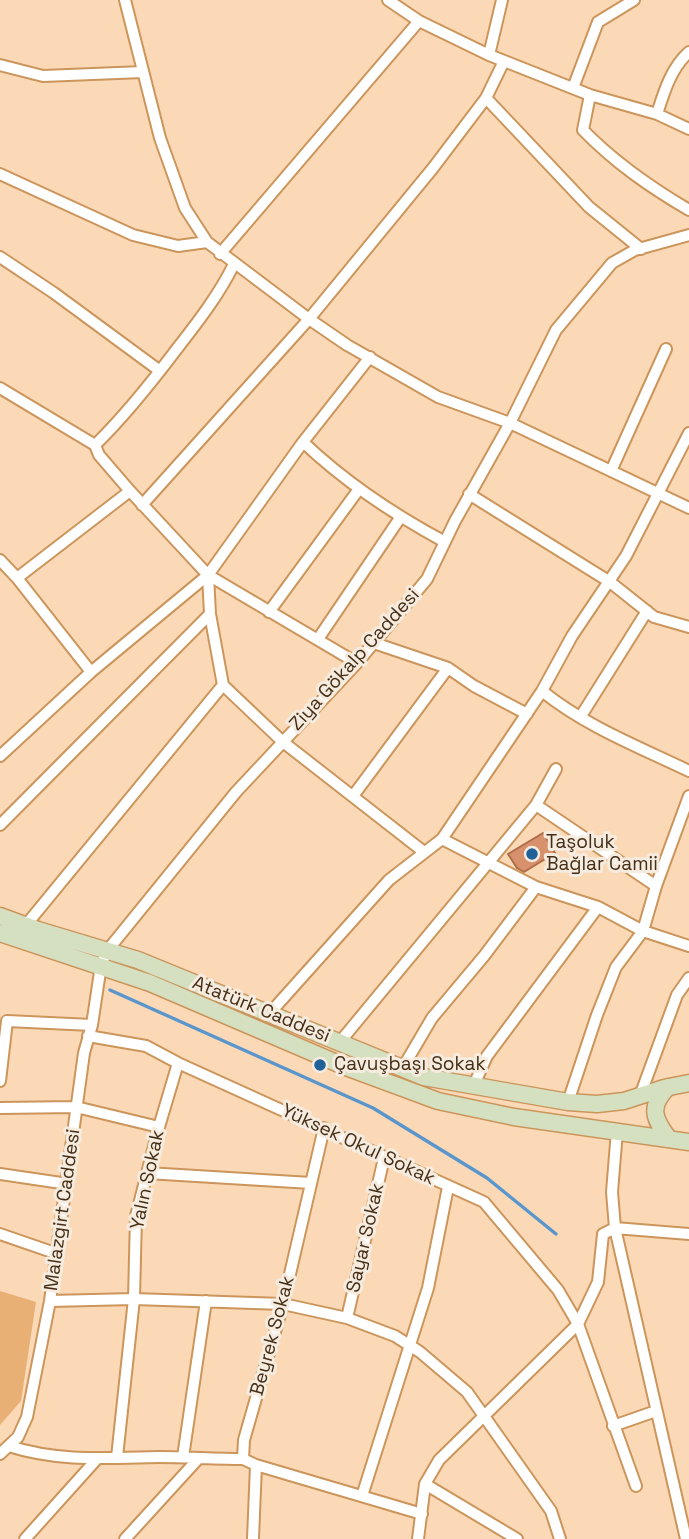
<!DOCTYPE html>
<meta charset="utf-8">
<style>
body{margin:0}
canvas{display:block;background:#fbd9b6}
</style>
<canvas width="689" height="1539"></canvas>
<script>
const ctx = document.querySelector('canvas').getContext('2d');
ctx.lineJoin = 'round';
function paint(path, color) {
  ctx.fillStyle = color;
  ctx.fill(path, 'evenodd');
}
function strokePath(path, color, width, dash) {
  ctx.strokeStyle = color;
  ctx.lineWidth = width;
  ctx.lineCap = dash ? 'butt' : 'round';
  ctx.setLineDash(dash || []);
  ctx.stroke(path);
}
function drawText(font, color, halo, rows, align = 'center') {
  ctx.font = font + ' "Space Grotesk",sans-serif';
  ctx.lineWidth = 6;
  ctx.setLineDash([]);
  ctx.textBaseline = 'middle';
  ctx.strokeStyle = halo;
  ctx.fillStyle = color;
  for (const [text, x, y, turn = 0] of rows) {
    ctx.save();
    ctx.translate(x, y);
    ctx.rotate((+turn || 0) * Math.PI / 180);
    ctx.textAlign = isNaN(turn) ? turn : align;
    if (halo) ctx.strokeText(text, 0, 0);
    ctx.fillText(text, 0, 0);
    ctx.restore();
  }
}
paint(new Path2D(`
 M0 1291 36 1302 21 1401 0 1425Z`), '#e8b074');
strokePath(new Path2D(`
 M110 990 373 1108 487 1178 556 1234`), '#5a96cc', 3.5);
const building = new Path2D(`
 M543 833 555 853 524 872 517 868 508 854Z`);
paint(building, '#d7916d');
strokePath(building, '#af6c49', 2);
const street = new Path2D(`
 M125 0 160 138 185 208 207 242 309 319 347 345 438 397 510 423 689 508
 M388 0 419 21 489 55 590 95 657 114 689 129
 M489 55 502 0
 M0 65 43 76 143 72
 M573 88 598 22 634 0
 M590 95 583 130C615 163 650 187 689 210
 M486 98 589 207 641 249
 M657 114C664 92 671 68 689 52
 M0 174 133 235 178 246 207 242
 M220 254 419 21
 M0 257 54 293 160 371
 M0 388 95 445 99 455 130 491 208 575 357 663
 M303 442C346 483 393 514 445 542
 M95 445C125 416 151 383 176 350 197 323 219 295 234 264
 M611 471 666 349
 M469 494 610 582 654 617 689 627
 M142 505 309 319 433 168 486 98 504 61
 M0 560 17 578 130 491
 M208 575 210 614 223 685 283 742 424 852
 M17 578 91 672
 M269 612 359 489
 M318 639 400 518
 M374 643 448 668 474 686 527 714
 M542 691C585 726 639 747 689 771
 M581 716 647 611
 M0 756 91 672 208 575 303 442 370 357
 M353 796 448 668
 M536 805 656 886
 M0 825 210 614
 M442 839 536 887 598 907 643 931 689 946
 M26 925 223 685
 M270 1013 389 880 442 839 542 691 572 636 626 556 689 433
 M88 1036 146 1046 178 1063 484 1202 558 1290 578 1324 636 1486
 M339 1043 536 805 556 769
 M402 1069 432 1018 484 956 536 887
 M0 1081 7 1021 92 1025
 M473 1087 487 1056 598 907
 M640 1096 677 995 689 978
 M568 1102 597 1015 616 967 643 931 656 886 689 796
 M0 1108 76 1107 159 1127
 M617 1131 612 1192 615 1228 686 1539
 M147 1173 311 1183
 M0 1174 68 1184
 M0 1234 55 1253
 M50 1301 134 1299 283 1304 347 1318 395 1336 420 1352 467 1392 551 1511 560 1539
 M347 1318 384 1158
 M613 1426 656 1411
 M9 1446C58 1462 107 1458 158 1457 186 1457 215 1459 243 1459
 M0 1454 18 1437 27 1417 50 1301 84 1053 92 1025 101 965 107 951 236 792 357 663 427 579 455 521 510 423 556 330 612 263 635 250 689 235
 M117 1457 134 1299 136 1216 159 1127 178 1063
 M183 1457 206 1301
 M256 1465 422 1514
 M425 1484 517 1539
 M362 1496 428 1288 448 1187
 M25 1539 96 1460
 M125 1539 198 1459
 M253 1539 256 1465 243 1459 244 1440 283 1304 324 1128
 M418 1539 425 1484 439 1460 578 1324 598 1282 603 1234 615 1228 689 1234`);
const secondary = new Path2D(`
 M0 916 38 930 138 960 424 1077 568 1102 597 1104 624 1101 664 1088 689 1083
 M0 933 150 983 346 1067 438 1101 514 1117 689 1142
 M668 1087C648 1107 654 1119 669 1139`);
strokePath(street, '#cb955b', 14);
strokePath(secondary, '#cb955b', 19);
strokePath(street, '#fff', 10);
strokePath(secondary, '#d5e0c1', 16);
for (const [x, y, r, color] of [
 [532,854,7,"#206297"],
 [320,1065,7,"#206297"]
]) {
  const dot = new Path2D();
  dot.arc(x, y, r, 0, 2 * Math.PI);
  ctx.fillStyle = color;
  ctx.fill(dot);
  strokePath(dot, '#f6ebdf', 2.5);
}
drawText('19px', '#442e16', '#f6ebdf', [
 ["Ziya Gökalp Caddesi",355,660,-48],
 ["Atatürk Caddesi",261,1010,22],
 ["Yüksek Okul Sokak",358,1145,25],
 ["Yalın Sokak",148,1180,-78],
 ["Malazgirt Caddesi",63,1210,-82],
 ["Sayar Sokak",366,1238,-77],
 ["Beyrek Sokak",273,1336,-75]
]);
drawText('19px', '#442e16', '#f6ebdf', [
 ["Taşoluk",546,843],
 ["Bağlar Camii",546,865],
 ["Çavuşbaşı Sokak",334,1065]
], 'left');
</script>
